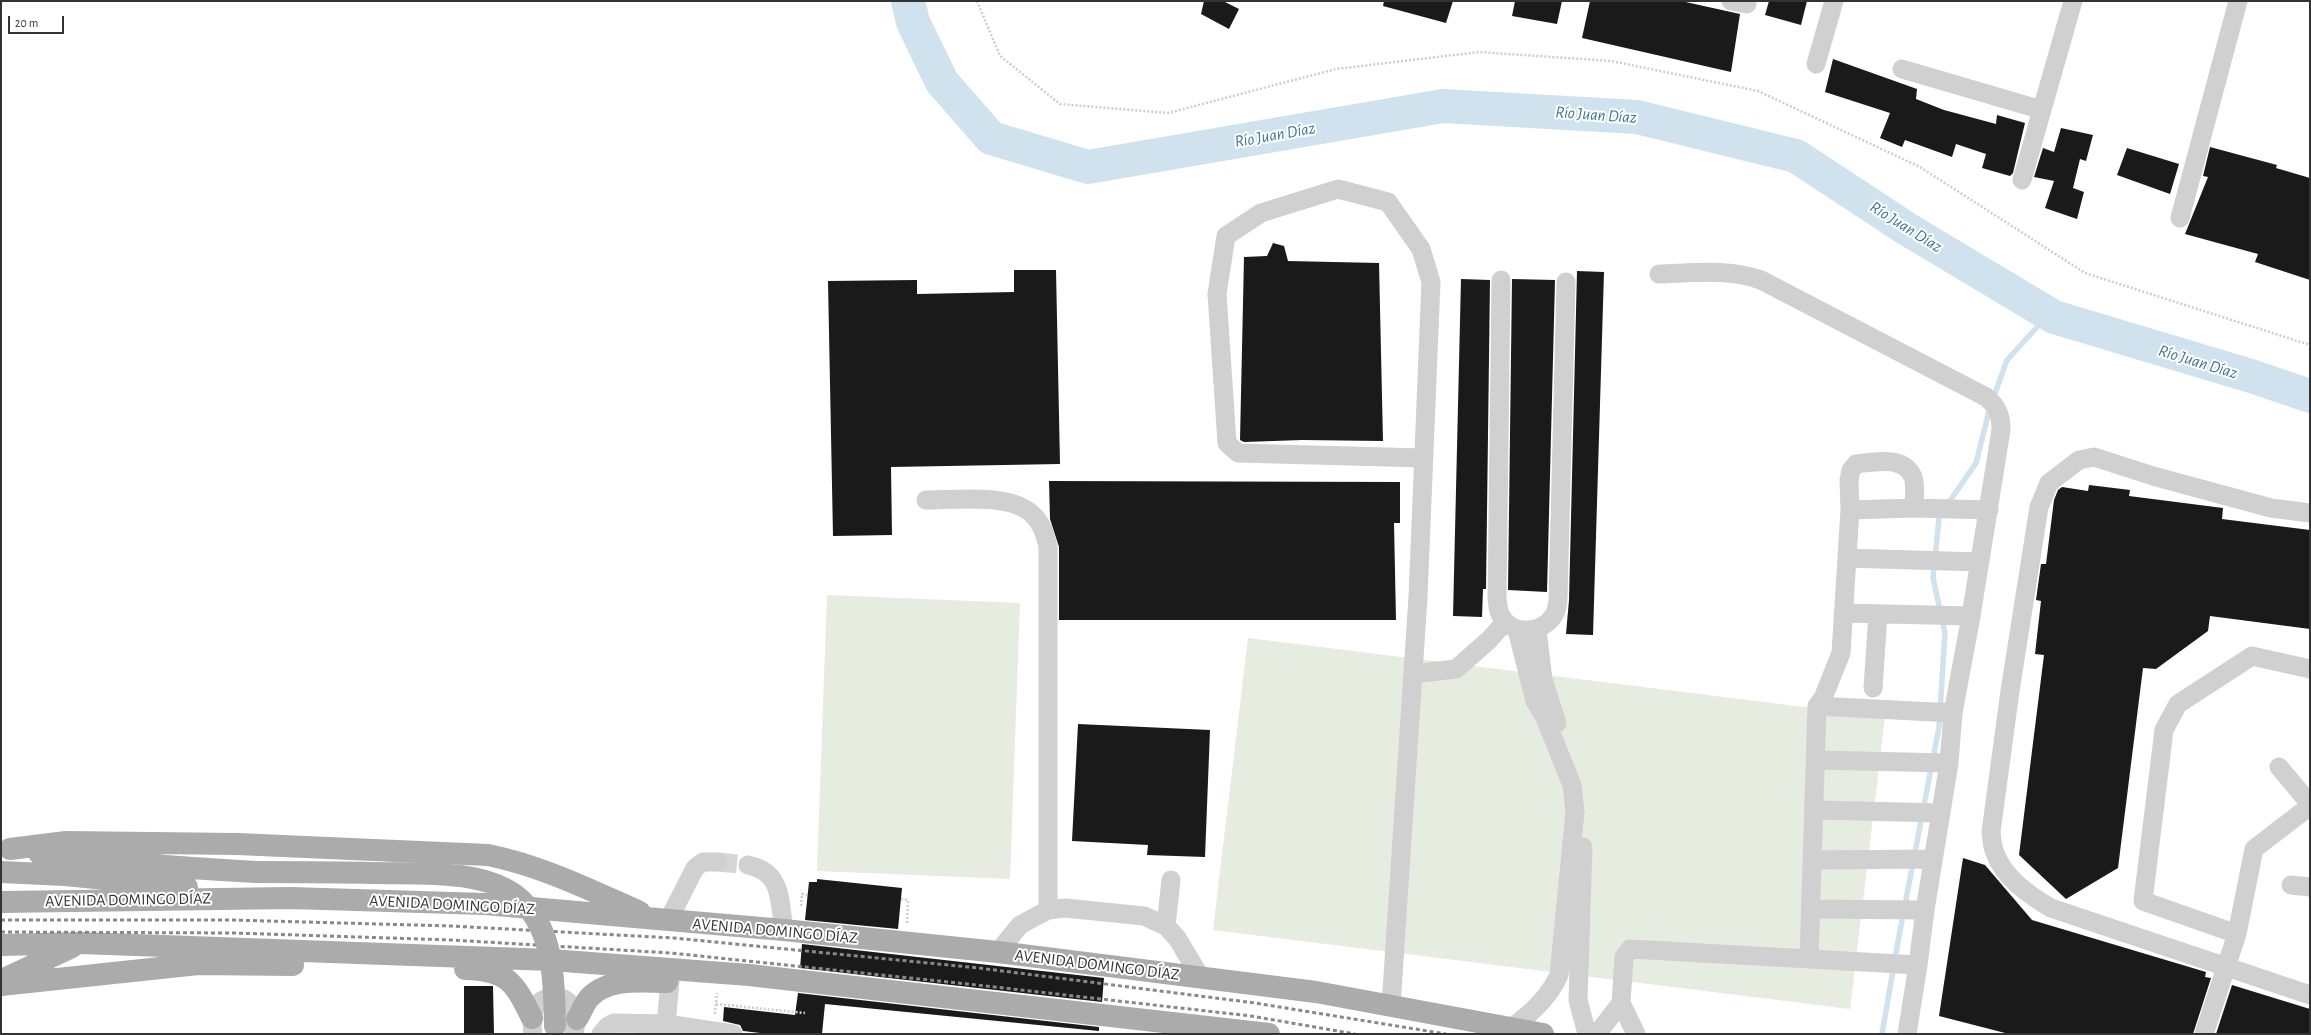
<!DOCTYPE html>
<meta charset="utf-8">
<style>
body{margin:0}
#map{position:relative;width:2311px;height:1035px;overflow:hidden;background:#fff;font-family:"Alegreya Sans",sans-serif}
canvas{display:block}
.frame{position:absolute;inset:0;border:2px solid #333;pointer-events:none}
.scale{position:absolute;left:8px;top:16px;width:56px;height:18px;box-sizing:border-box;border:2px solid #333;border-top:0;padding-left:5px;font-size:12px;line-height:14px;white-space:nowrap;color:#333;-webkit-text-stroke:3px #fff;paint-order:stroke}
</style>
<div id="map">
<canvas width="2311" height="1035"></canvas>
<div class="frame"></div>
<div class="scale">20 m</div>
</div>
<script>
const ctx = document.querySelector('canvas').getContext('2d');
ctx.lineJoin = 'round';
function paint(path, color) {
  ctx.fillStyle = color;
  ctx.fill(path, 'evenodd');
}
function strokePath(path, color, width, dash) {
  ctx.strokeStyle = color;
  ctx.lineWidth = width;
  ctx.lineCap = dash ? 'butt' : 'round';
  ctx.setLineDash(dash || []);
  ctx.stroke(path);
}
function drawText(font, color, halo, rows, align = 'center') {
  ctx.font = font + ' "Alegreya Sans",sans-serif';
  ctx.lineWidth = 4;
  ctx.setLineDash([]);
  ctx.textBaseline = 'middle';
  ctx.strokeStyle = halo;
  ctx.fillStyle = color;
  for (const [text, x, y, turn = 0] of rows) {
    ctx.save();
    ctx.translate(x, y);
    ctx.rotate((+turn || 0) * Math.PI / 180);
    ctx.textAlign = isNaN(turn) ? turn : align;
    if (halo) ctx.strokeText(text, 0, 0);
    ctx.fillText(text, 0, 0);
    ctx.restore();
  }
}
paint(new Path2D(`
 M827 595 1020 603 1010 879 817 871Z
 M1248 638 1885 717 1850 1009 1213 930Z`), '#e6ecdf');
strokePath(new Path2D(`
 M1993 399 2007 360 2049 314
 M1947 505 1976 463 1990 407
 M1882 1034 1899 936 1939 727 1945 633 1933 578 1939 518 1942 513`), '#cfe2ee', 5.5);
strokePath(new Path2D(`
 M908 1 913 22 942 82 991 138 1088 167 1443 106 1637 117 1796 156 1907 229 2054 317 2251 376 2310 396`), '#cfe2ee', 34);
paint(new Path2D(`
 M1204 1H1223L1239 9 1229 29 1201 14Z
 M1384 1H1453L1446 23 1383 6Z
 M1515 1H1562L1557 24 1512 16Z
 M1590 1H1681L1740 14 1731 72 1582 38Z
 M1769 1H1807L1801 25 1765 15Z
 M1833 59 1917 89 1916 99 1944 110 1996 124 1997 115 2025 123 2013 173 2010 176 1982 168 1986 154 1956 144 1952 157 1905 140 1902 147 1880 138 1890 113 1825 92Z
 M2061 128 2093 135 2086 161 2080 159 2073 188 2084 192 2077 219 2045 208 2054 181 2034 177 2043 148 2054 152Z
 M2210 147 2277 165 2276 168 2310 178V280L2255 262 2258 254 2185 234 2208 177 2203 176Z
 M2127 148 2179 164 2170 194 2117 175Z
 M1273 243 1284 246 1288 261 1379 263 1383 441 1302 440 1244 442 1240 440 1244 257 1267 256Z
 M1014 270H1056L1060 464 891 467 892 535 833 536 828 281 917 280V294L1014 292Z
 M1577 271 1604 272 1593 635 1566 634 1569 600Z
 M1461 279 1490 280 1486 589H1483L1482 617 1453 616Z
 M1512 279 1555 280 1547 592 1508 590Z
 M1049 481 1400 482V523H1394L1396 620H1059V547L1050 519Z
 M2089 485 2130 490 2129 496 2223 508 2222 519 2310 530V629L2210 616 2208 631 2156 669 2143 668 2118 868 2066 899 2019 855 2044 655 2035 654 2041 601 2036 600 2041 564H2046L2054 500 2058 490 2062 487 2088 491Z
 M1078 724 1210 730 1205 857 1147 855 1148 845 1072 841Z
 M1963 858 1985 865 2032 920 2206 972 2205 977 2211 978 2193 1034H2009L1939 1016Z
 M817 879 902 888 898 929 805 920 809 882H817Z
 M802 944 1104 978 1102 1002 800 968Z
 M2232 985 2310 1009V1034H2216Z
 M464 986H493L494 1034H464Z
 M798 993 1099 1027V1031L825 1004 822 1034H769L743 1031 740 1025 723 1021 724 1007 795 1015Z`), '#1a1a1a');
strokePath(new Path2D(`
 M718 862 748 865`), '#d6d6d6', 19, [19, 10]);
strokePath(new Path2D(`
 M977 1 1000 56 1060 104 1168 113 1336 69 1479 52 1611 61 1758 91 1920 167 2085 273 2310 345
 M901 899 908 900 907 923
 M801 906 802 894 807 895
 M716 1004 805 1013
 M715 1014 717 993`), '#cdcdcd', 2.5, [2, 2]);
strokePath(new Path2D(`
 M1731 1 1747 4
 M1816 64 1834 1
 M1902 69 2042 110
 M2022 180 2073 1
 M2180 218 2238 1
 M1659 274C1693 273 1729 268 1761 280L1986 397C1998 407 2001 416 2001 430L1971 616 1953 713 1949 763 1925 910 1918 965
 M1501 280 1497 599C1498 604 1498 610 1500 614 1511 637 1542 634 1554 615 1557 611 1557 605 1558 600L1566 282
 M926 500C955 500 1010 493 1032 514 1042 523 1045 534 1048 547V910
 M1850 510 1914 508 1989 510
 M2310 513 2271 508 2153 476 2094 457 2079 460 2049 483 2039 507 2010 691 1991 832C1992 838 1992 847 1995 853 2004 878 2029 895 2051 908L2310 995
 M1847 558 1980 562
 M1843 613 1971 616
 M1537 630 1543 680 1557 723
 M1413 674 1456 669 1489 640 1505 622
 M1873 688 1878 614
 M1817 706 1953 713
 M1816 760 1949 763
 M2279 767 2310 804
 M1815 810 1941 813
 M1583 847 1578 1000 1587 1034
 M1813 860 1933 859
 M748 865C783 872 779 901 784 930
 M2291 885 2310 887
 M1811 909 1925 910
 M668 921 695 868 703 862H718
 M1166 926 1171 880
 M2237 934 2143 901 2164 730 2178 704 2252 656 2310 669
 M998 952 1020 925 1048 910 1065 908 1144 916 1166 926 1177 938 1201 978
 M1809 959 1817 706 1823 698 1841 653 1850 510 1849 480 1851 470 1856 464C1874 462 1904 455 1913 477 1916 485 1914 499 1914 508
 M1391 1006 1418 597 1431 282 1421 249 1388 202 1338 189 1261 213 1226 236 1217 294 1227 443 1238 453 1424 458
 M666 1024 670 982
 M1511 1028C1531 1014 1549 997 1559 975L1575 812 1572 785 1545 718 1535 701 1517 630
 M533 1034C532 1027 531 1019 533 1012 540 992 569 992 575 1012 578 1019 575 1027 574 1034
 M601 1034 608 1026 614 1023 666 1024 733 1034
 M1597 1034 1621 1003
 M1636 1034 1621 1003 1624 957 1630 949 1918 965 1907 1034
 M2204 1034 2237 934 2254 849 2310 806`), '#d0d0d0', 19);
strokePath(new Path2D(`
 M10 849 66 842 237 844 488 855C542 866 590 890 640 912
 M39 853C111 863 184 868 256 872
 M1 872 65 875 187 887
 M1 902 291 898 485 904 784 930 998 952 1316 992 1543 1034
 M1 945 80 943 551 960 749 975 1269 1034
 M465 969C508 970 514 982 532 1018
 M4 979 72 947
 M1 985 198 964 293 965
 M577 1019C581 1013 584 1004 589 998 608 977 642 982 667 982`), '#ababab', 22);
strokePath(new Path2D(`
 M1 920H232L451 926 674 938 979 968 1255 1003 1446 1034
 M1 932 234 933 452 940 671 953 977 985 1251 1016 1355 1034`), '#888', 3, [4, 3]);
strokePath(new Path2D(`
 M256 872C295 872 333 872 372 873 416 874 487 868 521 900 555 932 554 984 555 1026`), '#ababab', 22);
drawText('16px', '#333', '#fff', [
 ["AVENIDA DOMINGO DÍAZ",128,900,-1],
 ["AVENIDA DOMINGO DÍAZ",452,905,3],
 ["AVENIDA DOMINGO DÍAZ",775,931,5],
 ["AVENIDA DOMINGO DÍAZ",1097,965,7]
]);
drawText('italic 17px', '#3f7597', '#fff', [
 ["Río Juan Díaz",1596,115,4],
 ["Río Juan Díaz",1275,135,-10],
 ["Río Juan Díaz",1906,227,32],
 ["Río Juan Díaz",2198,362,17]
]);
</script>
